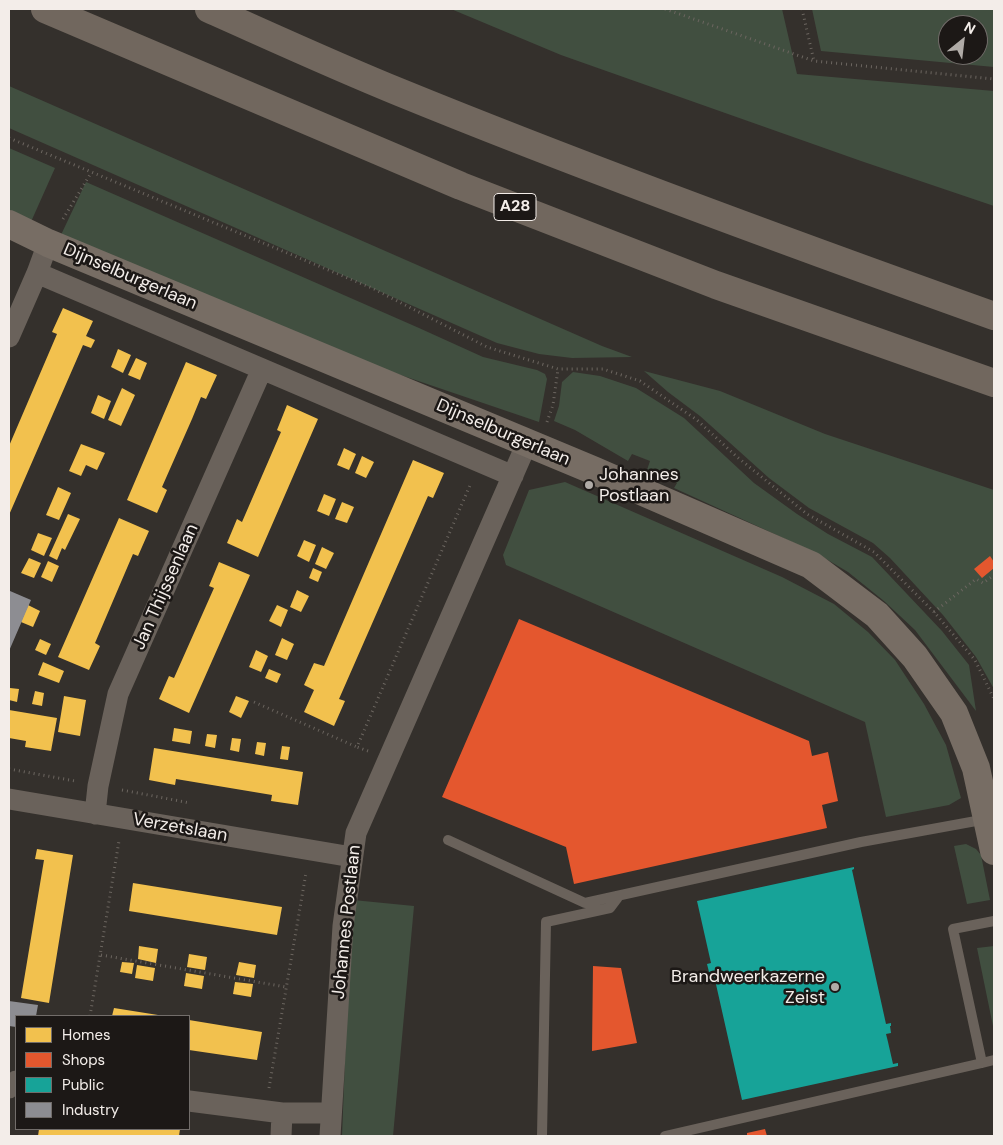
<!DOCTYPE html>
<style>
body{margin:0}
#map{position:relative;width:1003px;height:1145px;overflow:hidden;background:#34302c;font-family:"DM Sans",sans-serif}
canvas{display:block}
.frame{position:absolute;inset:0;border:10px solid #f3ede9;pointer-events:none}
.legend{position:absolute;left:15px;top:1015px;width:175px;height:115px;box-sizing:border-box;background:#1c1816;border:1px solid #726d6a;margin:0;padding:6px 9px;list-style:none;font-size:15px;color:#f3ede9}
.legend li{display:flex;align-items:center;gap:10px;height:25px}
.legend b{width:25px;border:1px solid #726d6a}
.north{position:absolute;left:938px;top:15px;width:50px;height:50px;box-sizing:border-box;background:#1c1816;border:1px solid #726d6a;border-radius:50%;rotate:29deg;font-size:14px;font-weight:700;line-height:20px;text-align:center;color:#f3ede9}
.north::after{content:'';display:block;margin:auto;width:18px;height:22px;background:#b0aba7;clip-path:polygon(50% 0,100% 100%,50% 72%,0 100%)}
</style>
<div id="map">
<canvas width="1003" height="1145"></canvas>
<div class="frame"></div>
<ul class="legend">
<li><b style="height:14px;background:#f2c14e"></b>Homes</li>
<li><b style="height:14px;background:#e4572e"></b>Shops</li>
<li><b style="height:14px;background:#17a398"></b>Public</li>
<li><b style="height:14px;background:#8d8d92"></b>Industry</li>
</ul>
<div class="north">N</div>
</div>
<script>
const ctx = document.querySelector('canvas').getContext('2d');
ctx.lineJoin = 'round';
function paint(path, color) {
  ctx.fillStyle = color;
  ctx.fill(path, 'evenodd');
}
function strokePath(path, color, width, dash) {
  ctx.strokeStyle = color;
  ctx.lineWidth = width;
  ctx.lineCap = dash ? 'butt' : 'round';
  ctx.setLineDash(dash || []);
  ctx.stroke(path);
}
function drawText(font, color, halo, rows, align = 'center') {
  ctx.font = font + ' "DM Sans",sans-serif';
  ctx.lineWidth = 5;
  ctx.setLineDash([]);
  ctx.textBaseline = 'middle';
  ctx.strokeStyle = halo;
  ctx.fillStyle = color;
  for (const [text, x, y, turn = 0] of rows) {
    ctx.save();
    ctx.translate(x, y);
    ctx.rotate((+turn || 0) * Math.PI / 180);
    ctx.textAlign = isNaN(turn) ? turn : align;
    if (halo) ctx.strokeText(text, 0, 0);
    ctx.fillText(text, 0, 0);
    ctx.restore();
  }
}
paint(new Path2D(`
 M451 9H782L797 74 994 91V206L861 161 561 55Z
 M812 9H994V67L821 51ZM948 25H978V55H948Z
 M9 86 602 346 632 357 572 358 539 354 497 343 9 128Z
 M9 148 55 168 30 224 9 210Z
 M86 182 419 328 483 357 537 370 545 374 547 379 539 422 380 368 60 237Z
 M644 371 720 391 825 434 994 490V689L976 657 943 615 890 558 873 543 809 508 769 478 700 416 668 392Z
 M573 372 600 376 636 388 684 418 754 483 797 514 828 534 872 557 942 631 969 665 976 711 915 630 884 601 848 572 816 553 674 488 677 483 647 470 650 461 632 454 628 461 575 430 554 421 559 406 562 382Z
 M565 482 782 577 834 604 868 632 895 660 924 704 946 745 961 798 949 805 886 817 865 722 506 565 503 555 529 490Z
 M966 844 976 849 981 855 990 900 967 904 954 846Z
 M353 900 414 906 393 1136H342L351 908Z
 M994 946V1031L977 948Z`), '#414f40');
paint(new Path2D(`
 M63 308 93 321 86 336 95 340 91 348 83 345 9 515V446L57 334 52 332Z
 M118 349 131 355 123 373 111 367Z
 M136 358 147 363 140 380 128 375Z
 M186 362 217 375 206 399 201 397 192 419 162 487 167 490 157 513 127 500Z
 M122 388 135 395 121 426 108 420Z
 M98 395 111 401 104 419 91 413Z
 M287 405 318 419 258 557 227 543 237 519 242 522 281 432 277 430Z
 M81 444 105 453 97 470 86 465 81 476 69 471Z
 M344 448 356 454 349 470 337 465Z
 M362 456 374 462 366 478 355 473Z
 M413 460 444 473 433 498 428 496 339 699 345 701 334 726 304 712 314 690 304 685 314 663 324 666Z
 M58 487 71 493 59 520 46 515Z
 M324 494 336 499 329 516 317 511Z
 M342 502 354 507 347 523 335 519Z
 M68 514 80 519 65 550 62 548 57 560 49 556Z
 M119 518 149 531 138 556 133 554 95 643 100 646 89 670 58 657Z
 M38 533 52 538 44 556 31 550Z
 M304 540 316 545 309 562 297 556Z
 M322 547 334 553 326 569 315 564Z
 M29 558 41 563 34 578 21 573Z
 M48 561 59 566 52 582 41 577Z
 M219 562 250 575 189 713 159 699 169 676 174 678 214 588 209 586Z
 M313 568 322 572 318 582 309 578Z
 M297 590 309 596 301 612 290 607Z
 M28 605 40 611 33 627 21 622Z
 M277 605 288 610 281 627 269 621Z
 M282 638 294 644 287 660 275 655Z
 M40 639 51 644 46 655 35 650Z
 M256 650 268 656 261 672 249 667Z
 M43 662 64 671 59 683 38 675Z
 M269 669 281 674 277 683 265 678Z
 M10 688 19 689 17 702 9 700Z
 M35 691 44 693 42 706 32 704Z
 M64 696 86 700 80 736 58 732Z
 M236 696 249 701 241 718 229 712Z
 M9 710 57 718 51 751 25 747 26 741 9 738Z
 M174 728 192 731 190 744 172 741Z
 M207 734 217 735 215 748 205 746Z
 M232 738 241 739 239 752 230 750Z
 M257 742 266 743 264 756 255 754Z
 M282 746 290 747 288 760 280 759Z
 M154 748 303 772 298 805 271 801 272 795 176 779 175 785 149 780Z
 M37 849 73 855 49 1003 21 998 44 860 35 859Z
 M133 883 282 907 277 935 129 911Z
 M139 946 158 949 156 963 138 959Z
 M189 954 207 957 205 970 187 967Z
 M122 962 134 963 132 974 120 972Z
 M239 962 256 965 254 978 236 975Z
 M137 965 155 968 153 981 135 978Z
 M186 973 204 976 202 989 184 986Z
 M235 982 253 984 251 997 233 994Z
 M114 1008 158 1015V1016H112Z
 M189 1020 262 1032 257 1060 189 1050Z
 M39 1129H180L179 1136H38Z`), '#f2c14e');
paint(new Path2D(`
 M990 556 994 562V568L982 578 974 569Z
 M519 619 809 741 812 756 828 752 838 801 822 805 827 828 574 884 566 847 442 797Z
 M593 966 621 968 637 1043 592 1051Z
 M765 1129 767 1136H747V1133Z`), '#e4572e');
paint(new Path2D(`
 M854 867V869L852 870 886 1024 891 1023V1026H890L891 1033 886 1034 888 1042 893 1064 898 1063V1066L742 1100 713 971 709 972 707 964 711 963 697 901Z`), '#17a398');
paint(new Path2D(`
 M10 591 31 600 9 651V594Z
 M9 1001 38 1005 36 1016H16V1027L9 1026Z`), '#8d8d92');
strokePath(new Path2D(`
 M665 9 814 61 994 79
 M802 9 814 61
 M9 138 372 288 487 347 558 369H603L640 381 697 420 736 456 807 514 874 552 934 612 975 660 994 699
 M63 219 91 173
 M547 422 553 405 558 369
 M934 612 976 579 983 583 994 575
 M254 702 357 747
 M368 751 357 747 471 483
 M9 769 75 781
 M122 790 190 803
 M101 955 286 987
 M90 1016 119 841
 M269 1088 306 873`), '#6c6660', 3, [1, 4]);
strokePath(new Path2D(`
 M448 840 585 903 861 842 987 819
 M994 921 953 929 982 1063 994 1060
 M542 1136 546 922 610 908 619 896
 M665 1136 982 1063`), '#6a625b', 10);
strokePath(new Path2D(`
 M37 273 513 476
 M9 337 37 273 48 243
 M9 799 352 857
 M95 814 98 786 118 694 262 369
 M9 1088 16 1081
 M189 1101 282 1113H331
 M281 1136 282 1113
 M330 1136 343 926 356 833 527 443`), '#6a625b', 21);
strokePath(new Path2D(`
 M9 224 48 243 595 471 811 565 877 615 915 657 954 713 976 768 994 851`), '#776d64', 28);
strokePath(new Path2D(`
 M45 9 461 186 716 285 994 383
 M209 9C272 37 335 66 399 92 595 172 795 245 994 316`), '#71675e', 28);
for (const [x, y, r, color] of [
 [589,485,5,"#b0aba7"],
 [835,987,5,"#b0aba7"]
]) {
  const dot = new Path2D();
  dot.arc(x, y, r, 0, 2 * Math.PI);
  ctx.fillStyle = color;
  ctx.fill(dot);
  strokePath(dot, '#1c1816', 2);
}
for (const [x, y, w] of [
 [515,207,42]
]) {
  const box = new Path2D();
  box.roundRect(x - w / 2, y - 13.5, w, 27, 4);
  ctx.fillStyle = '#1c1816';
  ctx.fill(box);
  strokePath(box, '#f3ede9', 1);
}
drawText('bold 16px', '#f3ede9', null, [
 ["A28",515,207]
]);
drawText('18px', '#f3ede9', '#1c1816', [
 ["Dijnselburgerlaan",130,277,23],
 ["Dijnselburgerlaan",503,433,23],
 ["Jan Thijssenlaan",166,587,-66],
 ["Verzetslaan",180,828,10],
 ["Johannes Postlaan",347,922,-84]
]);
drawText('18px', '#f3ede9', '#1c1816', [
 ["Johannes",599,475],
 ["Postlaan",599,496],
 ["Brandweerkazerne",825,977,"right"],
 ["Zeist",825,998,"right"]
], 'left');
</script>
